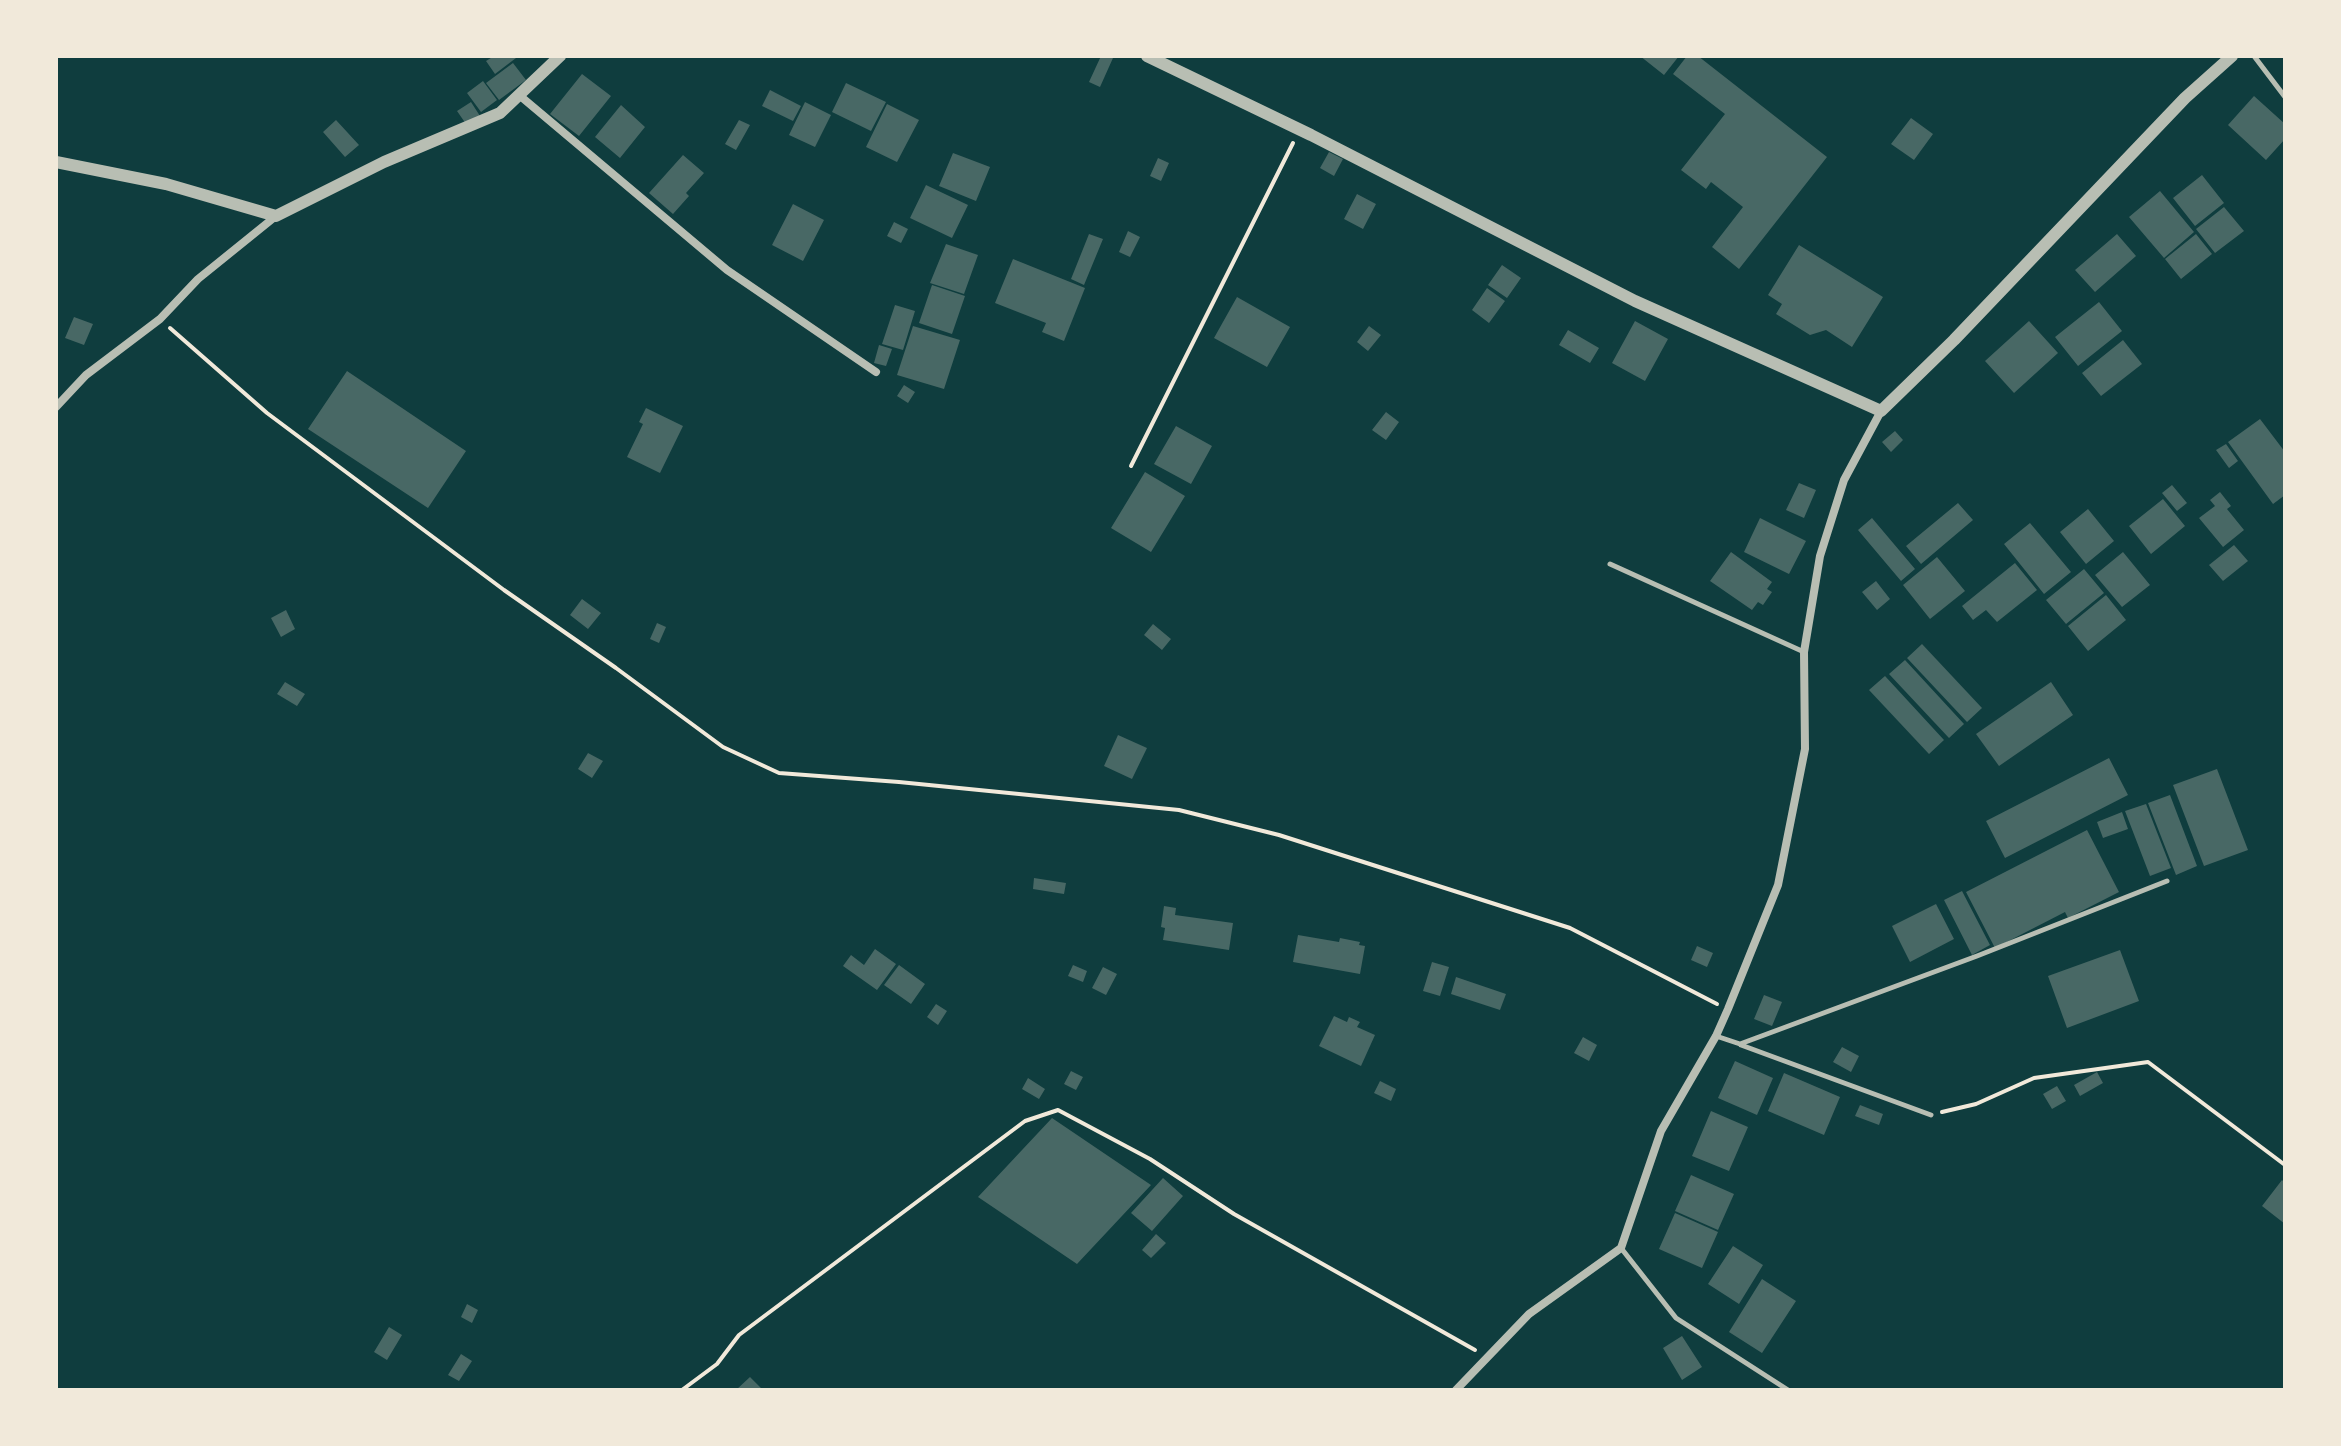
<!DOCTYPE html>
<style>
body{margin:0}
#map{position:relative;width:2341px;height:1446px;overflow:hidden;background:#0f3d3e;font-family:"Varela Round",sans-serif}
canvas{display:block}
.frame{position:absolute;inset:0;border:58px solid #f1e9da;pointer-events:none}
</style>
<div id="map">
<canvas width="2341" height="1446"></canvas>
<div class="frame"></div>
</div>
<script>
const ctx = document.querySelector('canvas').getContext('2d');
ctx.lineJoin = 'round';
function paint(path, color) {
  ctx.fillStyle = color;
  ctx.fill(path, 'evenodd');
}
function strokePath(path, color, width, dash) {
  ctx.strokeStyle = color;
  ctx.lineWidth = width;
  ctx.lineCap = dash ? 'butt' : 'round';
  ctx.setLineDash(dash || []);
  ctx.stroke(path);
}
paint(new Path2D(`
 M494 56H514L516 58 495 74 486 61Z
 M1101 56 1113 58 1100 87 1089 82Z
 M1640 56H1679L1664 75Z
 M1687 56H1698L1827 157 1739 269 1712 247 1743 207 1711 182 1706 189 1681 170 1725 114 1673 74Z
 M513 63 526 80 499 100 486 83Z
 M582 74 611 96 579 136 550 114Z
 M483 81 497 100 481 112 467 93Z
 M846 83 886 102 871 131 832 112Z
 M770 90 801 106 793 121 762 106Z
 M2254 96 2285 124V139L2266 160 2228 125Z
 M471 102 480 116 466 124 457 111Z
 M805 102 831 115 815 147 789 135Z
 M887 104 919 120 897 162 866 147Z
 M621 105 645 127 620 158 595 137Z
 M1911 118 1933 134 1914 160 1891 144Z
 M336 120 359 145 345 157 323 132Z
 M739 120 750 125 736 150 725 144Z
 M1329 152 1343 159 1334 176 1320 168Z
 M953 153 990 167 976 201 939 186Z
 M683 155 704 173 686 193 689 196 673 214 649 193Z
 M1158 158 1169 163 1161 181 1150 176Z
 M2202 175 2224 203 2195 226 2173 198Z
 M926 185 968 205 952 238 910 218Z
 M2160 191 2194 232 2164 258 2129 217Z
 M1357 194 1376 204 1363 229 1344 219Z
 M793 204 824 220 803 261 772 245Z
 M2224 207 2244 231 2215 253 2196 229Z
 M894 222 908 229 901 243 887 236Z
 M1128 231 1140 237 1130 257 1119 252Z
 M1089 234 1103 239 1084 285 1071 279Z
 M2117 234 2136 256 2095 292 2075 270Z
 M2196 234 2212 254 2181 279 2165 259Z
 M946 244 978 255 964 294 930 283Z
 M1799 245 1883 297 1852 347 1826 330 1810 335 1776 314 1782 304 1768 295Z
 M1013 259 1085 288 1064 341 1042 332 1046 323 995 303Z
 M1502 265 1521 278 1507 298 1488 285Z
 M932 285 965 296 952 334 919 323Z
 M1487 288 1505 301 1489 323 1472 310Z
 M1237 297 1290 327 1267 367 1214 338Z
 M2099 302 2122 331 2078 366 2055 337Z
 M895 305 915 311 903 350 882 344Z
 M74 317 93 324 84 345 65 338Z
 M1635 321 1668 339 1645 381 1612 363Z
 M2029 321 2058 353 2014 393 1985 361Z
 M913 326 960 340 944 389 897 375Z
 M1369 326 1381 335 1368 351 1357 342Z
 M1568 330 1599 348 1590 363 1559 345Z
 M2123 340 2142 364 2101 396 2082 373Z
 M879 345 892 349 886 366 874 363Z
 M347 371 466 451 428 508 308 429Z
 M904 385 915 392 908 403 897 396Z
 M646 408 683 426 660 473 627 457 643 424 639 422Z
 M1386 412 1399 422 1386 440 1372 430Z
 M2260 419 2285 452V495L2273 504 2228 442Z
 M1176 426 1212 446 1191 484 1154 464Z
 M1895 431 1903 440 1891 452 1882 442Z
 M2226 444 2238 461 2229 468 2216 450Z
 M1145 472 1185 496 1151 552 1111 528Z
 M1799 483 1816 490 1804 518 1786 510Z
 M2172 485 2187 503 2177 511 2162 493Z
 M2220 492 2231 506 2227 509 2244 530 2223 547 2199 518 2215 506 2210 500Z
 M2163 499 2185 526 2151 554 2129 526Z
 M1958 503 1973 520 1921 564 1906 546Z
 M2088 509 2114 541 2086 564 2060 532Z
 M1760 518 1806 541 1789 574 1744 552Z
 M1872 518 1915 569 1901 581 1858 530Z
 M2030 523 2071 572 2044 594 2004 544Z
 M2234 545 2248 561 2223 581 2209 565Z
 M1731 552 1772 582 1767 589 1772 592 1763 605 1758 602 1752 610 1710 581Z
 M2123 552 2150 585 2122 607 2095 575Z
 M1937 557 1965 591 1930 619 1903 585Z
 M2015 563 2037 590 1997 622 1986 610 1973 620 1962 606Z
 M2084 569 2104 593 2066 624 2046 600Z
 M1876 581 1890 599 1877 610 1862 592Z
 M2106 595 2126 620 2088 651 2068 626Z
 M582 599 601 613 588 629 570 615Z
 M286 610 295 629 281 637 271 618Z
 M657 623 666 627 659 643 650 639Z
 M1153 624 1171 639 1162 650 1144 635Z
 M1922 644 1982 708 1967 722 1907 658Z
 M1905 660 1964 724 1949 738 1889 674Z
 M1885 676 1944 740 1929 754 1869 690Z
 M285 682 305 694 297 706 277 694Z
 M2051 682 2073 715 1999 766 1976 734Z
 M1118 735 1147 748 1132 779 1104 766Z
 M588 753 603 761 592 778 578 769Z
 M2109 758 2128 795 2005 858 1986 821Z
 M2217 769 2248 850 2204 866 2173 785Z
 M2170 795 2197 866 2176 875 2148 803Z
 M2146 804 2171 868 2150 876 2125 811Z
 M2122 812 2128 829 2103 838 2097 822Z
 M2087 830 2119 892 2068 918 2065 912 1995 948 1966 892Z
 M1034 878 1066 883 1064 894 1033 889Z
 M1962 891 1990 945 1972 955 1944 900Z
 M1936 904 1954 939 1910 962 1892 926Z
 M1164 906 1176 908 1175 915 1233 923 1229 950 1163 940 1165 928 1161 927Z
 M1298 935 1339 942 1340 938 1360 942 1359 945 1365 946 1360 974 1293 962Z
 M1697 946 1713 953 1707 967 1691 960Z
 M875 949 896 964 877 990 843 966 851 955 864 965Z
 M2120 950 2139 1001 2067 1028 2048 976Z
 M1432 962 1449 967 1440 996 1423 991Z
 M899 965 925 984 911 1004 884 985Z
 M1073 965 1087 971 1083 982 1068 976Z
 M1103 967 1117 974 1106 995 1092 988Z
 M1456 977 1506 994 1500 1010 1451 994Z
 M1764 995 1782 1002 1772 1026 1754 1019Z
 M936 1004 947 1011 938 1025 927 1017Z
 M1334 1016 1347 1022 1349 1017 1360 1022 1357 1027 1375 1035 1361 1066 1319 1046Z
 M1583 1037 1597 1045 1589 1061 1574 1053Z
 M1842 1047 1859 1056 1851 1072 1833 1062Z
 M1735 1061 1773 1078 1757 1115 1718 1098Z
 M1071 1071 1083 1077 1076 1090 1064 1084Z
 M2097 1072 2103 1083 2080 1096 2074 1085Z
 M1784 1073 1840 1097 1824 1135 1768 1111Z
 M1028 1078 1045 1089 1039 1099 1022 1089Z
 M1380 1081 1396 1089 1391 1101 1374 1093Z
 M2057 1086 2066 1101 2052 1109 2043 1094Z
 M1860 1105 1883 1114 1879 1125 1855 1116Z
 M1711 1111 1748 1127 1729 1171 1692 1156Z
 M1052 1118 1151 1185 1077 1264 978 1197Z
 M1691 1175 1734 1194 1718 1230 1675 1211Z
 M1163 1178 1183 1196 1152 1231 1131 1213Z
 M2282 1180 2285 1183V1224L2262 1206Z
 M1675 1213 1718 1232 1702 1268 1659 1249Z
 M1156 1234 1166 1243 1151 1258 1142 1250Z
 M1733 1246 1763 1265 1739 1304 1708 1284Z
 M1762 1279 1796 1301 1762 1353 1729 1332Z
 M467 1304 478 1310 472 1323 461 1317Z
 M389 1327 402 1335 387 1360 374 1352Z
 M1682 1336 1702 1367 1682 1380 1663 1348Z
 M461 1354 472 1361 459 1381 448 1375Z
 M750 1377 763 1390H736Z`), '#486865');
strokePath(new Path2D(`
 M170 328 267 413 504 590 616 668 723 747 779 773 899 782 1179 810 1279 835 1570 928 1717 1004
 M1131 466 1293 143
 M1942 1112 1976 1104 2034 1078 2148 1062 2285 1165
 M682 1390 717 1364 739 1335 1025 1121 1058 1110 1150 1159 1234 1214 1475 1350`), '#f1e9da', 4);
strokePath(new Path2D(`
 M2254 56 2285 97
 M1610 564 1804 652
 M1716 1036 1740 1044 1977 956 2167 881
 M1741 1045 1931 1115
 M1621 1248 1676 1318 1788 1390`), '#b8beb3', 5);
strokePath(new Path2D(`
 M519 95 727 270 876 372
 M56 407 86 375 160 319 198 279 276 216
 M1456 1390 1529 1314 1621 1248 1661 1131 1716 1036 1728 1009 1778 885 1805 749 1804 652 1820 556 1844 480 1881 411`), '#b8beb3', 8);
strokePath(new Path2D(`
 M1147 56 1311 135 1635 301 1881 411 1954 340 2185 98 2232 56
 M56 162 166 184 276 216 384 162 500 113 560 56`), '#b8beb3', 12);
</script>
